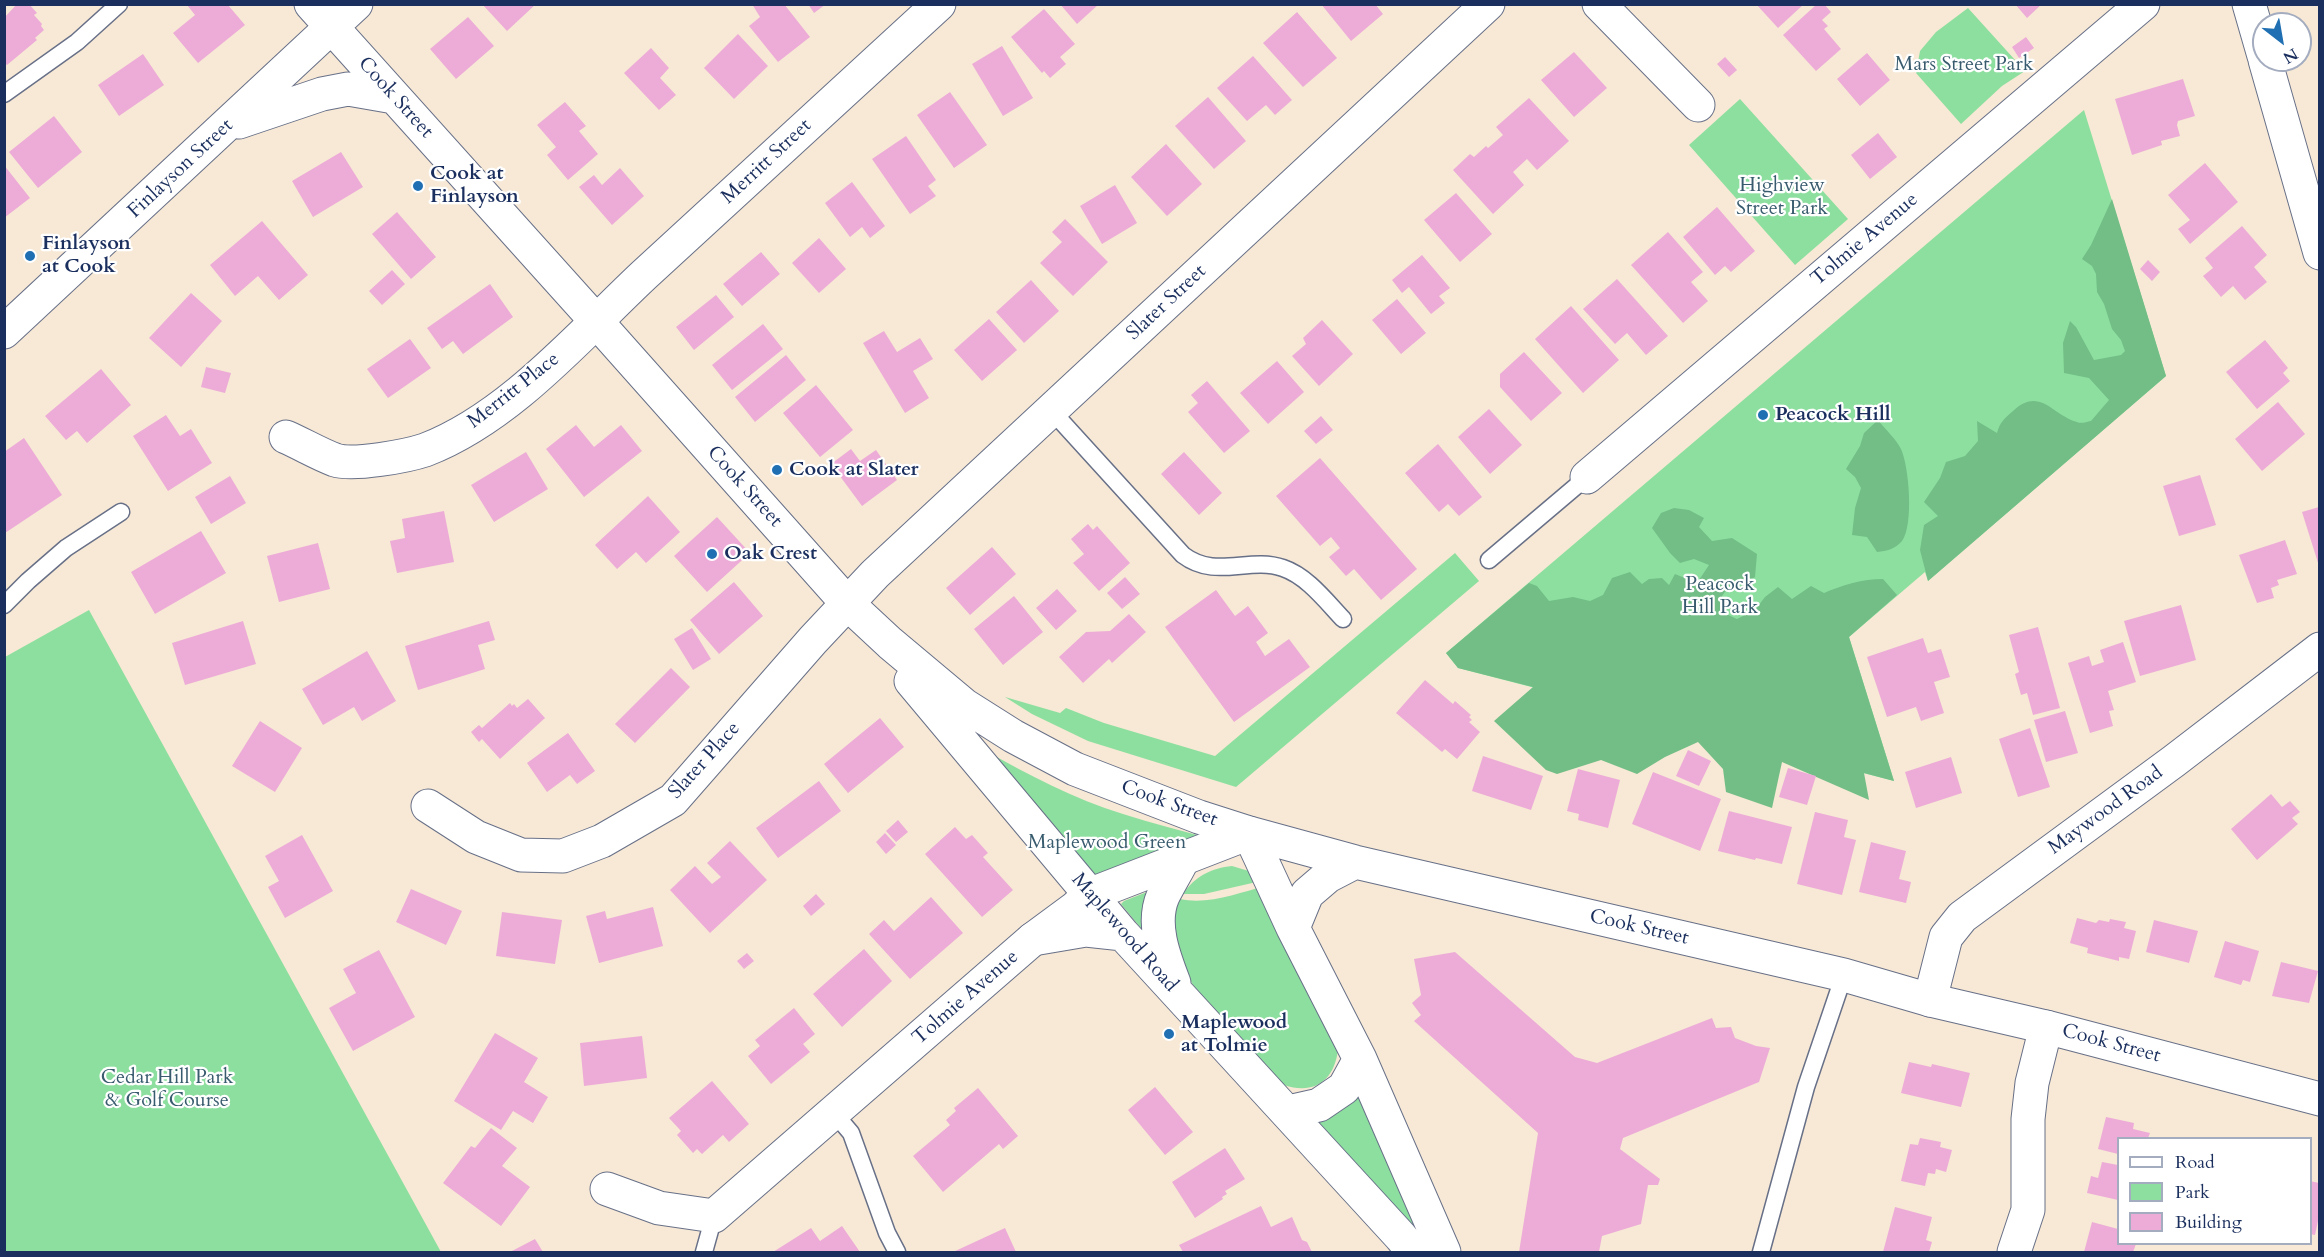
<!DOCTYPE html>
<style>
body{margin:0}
#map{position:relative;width:2324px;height:1257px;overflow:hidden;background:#f7e9d5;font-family:Cardo,serif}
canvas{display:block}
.frame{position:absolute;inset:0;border:6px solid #1b2f5e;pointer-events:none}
.legend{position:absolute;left:2117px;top:1137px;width:195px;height:108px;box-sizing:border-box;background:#fff;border:2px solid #a4acbf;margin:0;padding:8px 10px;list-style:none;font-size:18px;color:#1b2f5e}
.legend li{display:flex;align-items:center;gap:12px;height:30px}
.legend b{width:30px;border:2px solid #a4acbf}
.north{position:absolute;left:2252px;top:12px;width:60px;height:60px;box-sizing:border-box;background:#fff;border:2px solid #a4acbf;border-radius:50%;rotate:149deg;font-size:16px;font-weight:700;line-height:24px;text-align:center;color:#1b2f5e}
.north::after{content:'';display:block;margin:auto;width:21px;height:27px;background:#1f6fb2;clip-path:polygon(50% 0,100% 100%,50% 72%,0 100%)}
</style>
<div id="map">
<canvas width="2324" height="1257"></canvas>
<div class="frame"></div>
<ul class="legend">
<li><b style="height:8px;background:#fff"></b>Road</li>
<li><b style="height:16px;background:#8ddf9f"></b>Park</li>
<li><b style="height:16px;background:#edacd7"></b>Building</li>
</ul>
<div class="north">N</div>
</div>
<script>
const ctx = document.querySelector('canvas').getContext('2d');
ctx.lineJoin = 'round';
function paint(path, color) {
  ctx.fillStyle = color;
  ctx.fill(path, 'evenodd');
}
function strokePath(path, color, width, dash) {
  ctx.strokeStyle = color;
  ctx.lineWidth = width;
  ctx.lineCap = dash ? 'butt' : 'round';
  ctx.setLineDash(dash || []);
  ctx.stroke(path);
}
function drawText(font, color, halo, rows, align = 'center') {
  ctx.font = font + ' Cardo,serif';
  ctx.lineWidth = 4.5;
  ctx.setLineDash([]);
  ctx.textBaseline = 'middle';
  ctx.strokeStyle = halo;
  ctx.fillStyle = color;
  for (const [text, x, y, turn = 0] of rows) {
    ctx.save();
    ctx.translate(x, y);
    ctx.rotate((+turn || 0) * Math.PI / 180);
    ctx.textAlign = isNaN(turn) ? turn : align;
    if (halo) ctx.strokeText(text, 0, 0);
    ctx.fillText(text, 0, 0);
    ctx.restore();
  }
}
paint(new Path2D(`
 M1968 8 2025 71 2002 86 1961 124 1916 73 1920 51 1936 32Z
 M1740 99 1848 219 1795 265 1689 145Z
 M2084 110 2166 376 1928 581 1925 572 1849 637 1894 781 1458 668 1446 653Z
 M1455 553 1479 581 1236 787 1088 741 1032 714 1005 697 1060 713 1066 708 1104 723 1215 756Z
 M89 610 441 1252H5V657Z
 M984 750C1029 775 1074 799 1123 814 1151 823 1180 830 1208 838L1101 882Z
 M1232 866 1252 872 1261 881 1204 894H1183C1195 876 1212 868 1232 866Z
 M1265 886 1338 1050C1334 1081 1314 1095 1284 1085L1199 993C1181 971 1166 926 1180 899 1208 905 1239 893 1265 886Z
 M1152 890 1149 938 1121 904 1124 901Z
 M1359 1092 1425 1241 1315 1122 1341 1111Z`), '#8ddf9f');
paint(new Path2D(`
 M2112 199 2166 376 1928 581 1920 550 1924 525 1938 516 1924 502 1940 478 1946 462 1965 456 1978 441 1977 421 1997 433C2000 422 2004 419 2013 411 2040 386 2052 415 2077 422 2081 424 2086 422 2091 421L2109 400 2089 378 2064 373 2063 343 2070 321 2076 327 2094 360 2121 355 2125 351 2121 340 2112 329 2104 304 2097 292 2096 274 2092 266 2082 259 2091 245Z
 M1878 420C1885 429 1896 439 1901 449 1909 466 1914 525 1902 541 1895 549 1887 551 1877 552L1867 537 1852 535 1855 508 1861 488 1855 477 1846 469 1860 446 1864 433Z
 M1674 508 1689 510 1704 518 1699 527 1712 541 1732 538 1757 554 1755 577 1744 584 1729 586 1722 596 1724 613 1737 619 1755 610 1765 597 1778 587 1792 599 1811 586 1824 593C1843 585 1862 579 1883 579L1897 595 1849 637 1894 781 1864 773 1869 800 1782 762 1772 808 1726 792 1723 769 1698 742 1665 757 1637 774 1601 760 1557 774 1546 770 1494 721 1533 687 1458 668 1446 653 1529 583 1537 586 1549 601 1573 597 1590 601 1603 595 1612 578 1630 572 1642 584 1649 579 1662 578 1669 585 1675 574 1697 583 1709 565 1694 559 1680 563 1670 553 1652 528 1661 513Z`), '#72be86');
paint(new Path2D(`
 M17 4H29L37 13 34 15 42 24 41 26 44 30 35 38 37 40 7 65 4 62V18Z
 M482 4H536L507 31Z
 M752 4H784L810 37 778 62 749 26 760 17Z
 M808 4H826L814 13Z
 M1060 4H1099L1077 24Z
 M1321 4H1375L1383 14 1351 41Z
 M1756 4H1804L1778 28Z
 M1817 4H1824L1831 12 1822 20 1828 26 1824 29 1841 49 1816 71 1783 35Z
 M2015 4H2042L2027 18Z
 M187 5H228L245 25 198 63 173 33 195 15Z
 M1044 9 1075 44 1060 57 1066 64 1050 78 1044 71 1042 73 1011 37Z
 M1297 12 1337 58 1303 87 1263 43Z
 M468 17 494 46 456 79 430 49Z
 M738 34 768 66 734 99 704 68Z
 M2026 37 2034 48 2019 58 2012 47Z
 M1002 46 1033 98 1003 116 972 64Z
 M651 48 669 68 660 78 676 95 659 110 624 73Z
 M1574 52 1607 88 1574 117 1541 80Z
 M1867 53 1890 80 1860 106 1837 79Z
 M143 54 164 85 119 116 98 85Z
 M1253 56 1292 100 1275 115 1266 105 1247 121 1217 88Z
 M1725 57 1737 70 1729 77 1717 64Z
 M2183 79 2195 116 2178 121 2177 125 2180 136 2161 141 2162 145 2132 155 2115 99Z
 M950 92 987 145 954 168 917 115Z
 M1208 97 1246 141 1214 169 1175 126Z
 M1529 98 1569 141 1537 170 1527 159 1513 172 1524 185 1493 214 1453 170 1470 154 1474 157 1486 146 1488 148 1503 135 1496 127Z
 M565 102 586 126 579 131 598 154 568 180 547 155 556 147 537 125Z
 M54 116 82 152 38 188 9 152Z
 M1878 133 1897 157 1870 179 1851 155Z
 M906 136 936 180 928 186 936 196 910 214 872 159Z
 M1166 144 1202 184 1167 216 1131 177Z
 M341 152 363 187 313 217 292 181Z
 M2205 163 2238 202 2190 244 2178 229 2190 220 2168 195Z
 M4 165 30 198 4 218Z
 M620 168 644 196 612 225 579 187 594 175 602 185Z
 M852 182 885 226 870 238 862 227 850 237 825 203Z
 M1115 185 1137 223 1102 244 1080 206Z
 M1456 193 1492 234 1460 262 1424 220Z
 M1717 207 1755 251 1731 272 1725 266 1715 275 1683 237Z
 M397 212 436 257 411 279 372 234Z
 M1065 219 1108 262 1073 296 1040 263 1062 242 1052 232Z
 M262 221 308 275 279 300 258 276 235 296 210 265Z
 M2242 226 2267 255 2254 267 2267 282 2245 300 2233 286 2221 297 2203 276 2213 268 2205 258Z
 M1668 232 1703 272 1691 282 1708 301 1683 323 1631 265Z
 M819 238 846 269 819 293 792 263Z
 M761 252 780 274 742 306 723 284Z
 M1422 255 1450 288 1439 296 1445 303 1431 314 1409 287 1402 293 1392 280Z
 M2148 260 2160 272 2152 281 2140 269Z
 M392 270 405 284 382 305 369 291Z
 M1617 279 1668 336 1646 355 1627 333 1615 344 1583 309Z
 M1031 280 1059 311 1024 343 996 312Z
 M490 284 513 317 463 354 453 341 442 349 427 328Z
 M191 293 222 321 181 367 149 338Z
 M716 295 734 317 694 350 676 327Z
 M1397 299 1426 333 1401 354 1372 320Z
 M1571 306 1619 360 1583 393 1535 339Z
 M989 319 1017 350 982 381 954 350Z
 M1322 320 1353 354 1319 386 1292 356 1306 344 1303 338Z
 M763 324 783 349 732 390 712 365Z
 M884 331 897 352 920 338 933 359 913 371 929 398 905 413 863 343Z
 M410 339 431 368 388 398 367 369Z
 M2265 340 2288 368 2283 373 2290 381 2257 409 2226 372Z
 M1524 352 1562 393 1531 421 1500 387V374Z
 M786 355 806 380 755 422 735 397Z
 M1277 361 1304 392 1268 424 1240 393Z
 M206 367 231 373 225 393 201 387Z
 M101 369 131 405 87 443 77 431 66 440 45 416Z
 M1207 381 1250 431 1224 453 1188 412 1198 403 1191 395Z
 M816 385 853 430 820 457 783 413Z
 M2278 402 2305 434 2262 471 2235 439Z
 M1489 409 1522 445 1490 474 1458 437Z
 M166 415 180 436 191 429 212 463 168 491 133 436Z
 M1321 416 1333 430 1316 444 1304 431Z
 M576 425 594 447 621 425 642 451 584 497 546 449Z
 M24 438 62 495 5 533 4 452Z
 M1438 444 1482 497 1459 516 1448 504 1439 512 1405 473Z
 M851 449 860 461 876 450 897 480 862 506 831 464Z
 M526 452 548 489 494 522 471 485Z
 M1184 452 1222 493 1199 515 1161 474Z
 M1320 458 1417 569 1381 600 1354 569 1346 576 1329 557 1340 548 1331 537 1320 546 1276 496Z
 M2200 475 2216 525 2179 536 2163 486Z
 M230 476 246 503 211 524 195 497Z
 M648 496 680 532 646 563 636 552 617 569 595 545Z
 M2319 507V566L2302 512Z
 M444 511 454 562 397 573 390 541 405 538 402 519Z
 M717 517 750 553 707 592 674 556Z
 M1088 524 1093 530 1097 526 1130 563 1099 591 1073 563 1084 554 1071 539Z
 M201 531 226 573 155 614 131 572Z
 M2285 540 2297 574 2277 580 2279 585 2271 588 2274 598 2257 603 2239 555Z
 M318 543 330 589 279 602 267 556Z
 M992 547 1016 574 970 615 946 588Z
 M1125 577 1140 594 1122 609 1107 593Z
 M734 582 763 616 719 654 690 620Z
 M1057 589 1077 611 1056 630 1036 608Z
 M1216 590 1235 616 1248 606 1268 633 1256 642 1265 656 1289 639 1310 667 1234 722 1165 627Z
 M1014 596 1043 632 1003 665 974 629Z
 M2181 605 2196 660 2140 676 2124 621Z
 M1129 614 1146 632 1112 663 1109 659 1083 683 1059 657 1086 632 1110 631Z
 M243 621 256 664 185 685 172 643Z
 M489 621 495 640 478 645 485 669 418 690 405 646Z
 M2038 627 2060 708 2033 715 2027 693 2021 695 2015 674 2019 672 2009 635Z
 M692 628 711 659 693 670 674 639Z
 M1923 638 1928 653 1941 649 1950 677 1934 682 1944 713 1921 721 1916 707 1887 717 1867 657Z
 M2123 642 2136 682 2108 691 2114 710 2109 711 2113 726 2090 733 2068 663 2089 656 2092 666 2104 662 2100 650Z
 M367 651 396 701 362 721 354 707 323 725 302 689Z
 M671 668 690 687 635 743 615 724Z
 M1425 680 1453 704 1455 701 1471 715 1469 717 1472 720 1469 722 1480 732 1457 759 1445 749 1442 752 1396 713Z
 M528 699 545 718 500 759 482 739 479 742 471 732 479 725 482 728 510 703 512 706 514 704 517 708Z
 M2065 711 2078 753 2046 762 2034 720Z
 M880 718 904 747 848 793 824 764Z
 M260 721 302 748 275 792 232 766Z
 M2030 728 2050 787 2018 797 1999 739Z
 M568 733 595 771 577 784 570 775 547 792 527 763Z
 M1688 750 1711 761 1699 786 1676 776Z
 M1483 756 1543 776 1531 810 1472 791Z
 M1951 757 1962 793 1916 808 1905 772Z
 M1788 768 1816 776 1807 805 1779 797Z
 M1578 769 1620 780 1608 828 1578 820 1579 814 1567 811Z
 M1653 772 1721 799 1700 851 1632 824Z
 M819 781 841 811 778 858 756 828Z
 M2271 794 2282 807 2290 801 2300 812 2292 818 2298 824 2257 860 2231 829Z
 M1729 811 1792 827 1782 864 1756 858 1755 860 1718 851Z
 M1815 812 1848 820 1844 837 1856 840 1842 895 1797 884Z
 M898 820 908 832 896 842 886 831Z
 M955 827 966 839 972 835 988 853 983 857 1013 890 982 917 925 854Z
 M885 833 896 845 886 854 876 842Z
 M302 835 333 891 285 918 268 887 279 881 265 856Z
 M730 841 767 880 710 933 670 890 695 866 712 884 721 877 707 863Z
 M1871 842 1906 851 1899 879 1911 882 1906 903 1859 892Z
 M411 889 462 911 446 945 396 922Z
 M816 894 825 904 811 916 803 906Z
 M931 897 963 933 910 979 869 934 884 920 894 931Z
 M653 907 663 946 599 963 586 916 605 911 607 919Z
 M502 912 562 920 555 964 496 956Z
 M2077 918 2096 923 2099 920 2109 922 2110 919 2126 922 2124 928 2136 931 2129 959 2119 957V961L2087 953 2088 948 2070 943Z
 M2154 920 2198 931 2189 963 2146 952Z
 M2225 941 2259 951 2250 982 2243 980 2241 985 2214 977Z
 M864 949 892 981 842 1027 813 994Z
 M379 950 415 1017 353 1051 329 1008 356 993 343 969Z
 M1455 952 1575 1057 1597 1063 1712 1018 1716 1028 1731 1027 1735 1038 1756 1046 1770 1048 1759 1082 1623 1138 1620 1149 1660 1179 1658 1185H1648L1641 1224 1602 1236 1599 1252H1519L1538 1133 1414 1021 1421 1015 1412 1003 1421 995 1414 959Z
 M747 953 754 961 744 969 737 961Z
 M2281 962 2318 971 2309 1003 2272 996Z
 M794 1008 815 1034 803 1044 810 1052 771 1084 748 1056 760 1046 755 1040Z
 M495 1033 538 1058 524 1082 548 1097 533 1123 513 1111 501 1130 454 1101Z
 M642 1036 647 1078 584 1086 580 1043Z
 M1909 1062 1931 1067 1932 1064 1970 1073 1961 1107 1901 1093Z
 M712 1081 749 1124 729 1142 723 1135 702 1154 697 1149 693 1153 677 1135 681 1131 669 1118Z
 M1155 1087 1193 1132 1165 1155 1128 1110Z
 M978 1088 1018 1136 1003 1149 999 1144 943 1192 913 1156 950 1125 946 1120 956 1111 954 1108Z
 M2106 1117 2134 1123 2133 1129 2150 1133 2148 1138H2118V1154L2098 1149Z
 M491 1128 517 1148 502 1166 530 1187 501 1226 443 1183 471 1146 475 1148Z
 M1920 1138 1941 1142 1940 1147 1952 1150 1946 1172 1936 1169 1935 1174 1928 1173 1925 1186 1901 1181 1910 1144 1918 1145Z
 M1225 1148 1245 1179 1225 1191 1227 1194 1222 1197 1223 1199 1195 1218 1172 1182Z
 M2102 1162 2118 1165V1200L2087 1193 2091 1176 2098 1178Z
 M2310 1181 2319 1183V1216L2315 1235 2310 1234Z
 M1261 1206 1271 1227 1292 1217 1302 1240 1307 1242 1312 1252H1183L1179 1245Z
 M1895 1207 1932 1217 1926 1240 1932 1242 1929 1252H1883Z
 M2092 1222 2118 1229V1244H2136L2133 1252H2084Z
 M842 1226 860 1252H773L811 1228 820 1241Z
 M1005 1228 1016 1252H953Z
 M535 1239 543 1252H510Z`), '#edacd7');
const lane = new Path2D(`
 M4 94 77 42 119 4
 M1051 410 1183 555C1216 580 1249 556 1283 568 1307 576 1326 601 1343 619
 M1489 560 1587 477
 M4 605 28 581 66 548 121 512
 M834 1113 851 1133 887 1233 897 1252
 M704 1252 714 1216
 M1761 1252 1806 1087 1844 975`);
const street = new Path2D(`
 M1599 4 1698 105
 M2249 4 2264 56
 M2265 60 2320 253
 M286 437C302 444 319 454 335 460 353 466 407 456 425 450 509 418 580 335 644 275 742 185 840 95 939 4
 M1587 477 2143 4
 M428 806 476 837 521 855 563 856 602 841 673 800 813 640 875 574 1488 4
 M1930 1000 1946 937 1962 917 2174 761 2320 649
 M607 1189 659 1208 714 1216 1033 939 1075 908 1089 895 1249 833
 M2014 1252 2028 1210V1119L2032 1083 2046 1027`);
const secondary = new Path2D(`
 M311 4 597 322 847 603 890 643 964 705 1013 736 1075 769 1199 817 1249 833 1355 862 1844 975 1930 1000 2046 1027 2320 1099
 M239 122 322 94 348 89 394 97
 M4 332 356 4
 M911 681 1123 934 1401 1237 1413 1252
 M1249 833 1293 928 1360 1059 1444 1252
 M1293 928 1307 894 1328 876 1355 862
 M1033 939 1086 930 1123 934
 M1174 983C1164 957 1151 924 1163 896 1169 884 1177 871 1183 859
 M1288 1112 1319 1105 1344 1088 1360 1059`);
strokePath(lane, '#687088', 19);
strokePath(street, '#687088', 35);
strokePath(secondary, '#687088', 35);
strokePath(lane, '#fff', 16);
strokePath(street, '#fff', 33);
strokePath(secondary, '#fff', 33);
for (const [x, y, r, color] of [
 [418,186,6,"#1f6fb2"],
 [30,256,6,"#1f6fb2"],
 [1763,415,6,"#1f6fb2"],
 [777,470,6,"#1f6fb2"],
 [712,554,6,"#1f6fb2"],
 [1169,1034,6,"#1f6fb2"]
]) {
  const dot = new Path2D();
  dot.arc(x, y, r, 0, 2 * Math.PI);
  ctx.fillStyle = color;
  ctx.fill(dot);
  strokePath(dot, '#fff', 2);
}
drawText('20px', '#385b6e', '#fff', [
 ["Mars Street Park",1964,65],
 ["Highview",1782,186],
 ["Street Park",1782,209],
 ["Peacock",1720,585],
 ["Hill Park",1720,608],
 ["Maplewood Green",1107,843],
 ["Cedar Hill Park",167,1078],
 ["& Golf Course",167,1101]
]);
drawText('20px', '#1b2f5e', '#fff', [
 ["Cook Street",395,98,48],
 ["Merritt Street",767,162,-43],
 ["Finlayson Street",181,169,-43],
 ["Tolmie Avenue",1865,240,-40],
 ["Slater Street",1167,303,-43],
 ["Merritt Place",514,391,-38],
 ["Cook Street",744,487,48],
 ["Slater Place",705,761,-48],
 ["Cook Street",1169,804,20],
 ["Maywood Road",2106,811,-36],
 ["Cook Street",1639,928,13],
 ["Maplewood Road",1124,933,49],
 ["Tolmie Avenue",966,998,-41],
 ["Cook Street",2111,1044,15]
]);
drawText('bold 20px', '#1b2f5e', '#fff', [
 ["Cook at",430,174],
 ["Finlayson",430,197],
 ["Finlayson",42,244],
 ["at Cook",42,267],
 ["Peacock Hill",1775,415],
 ["Cook at Slater",789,470],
 ["Oak Crest",724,554],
 ["Maplewood",1181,1023],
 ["at Tolmie",1181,1046]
], 'left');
</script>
